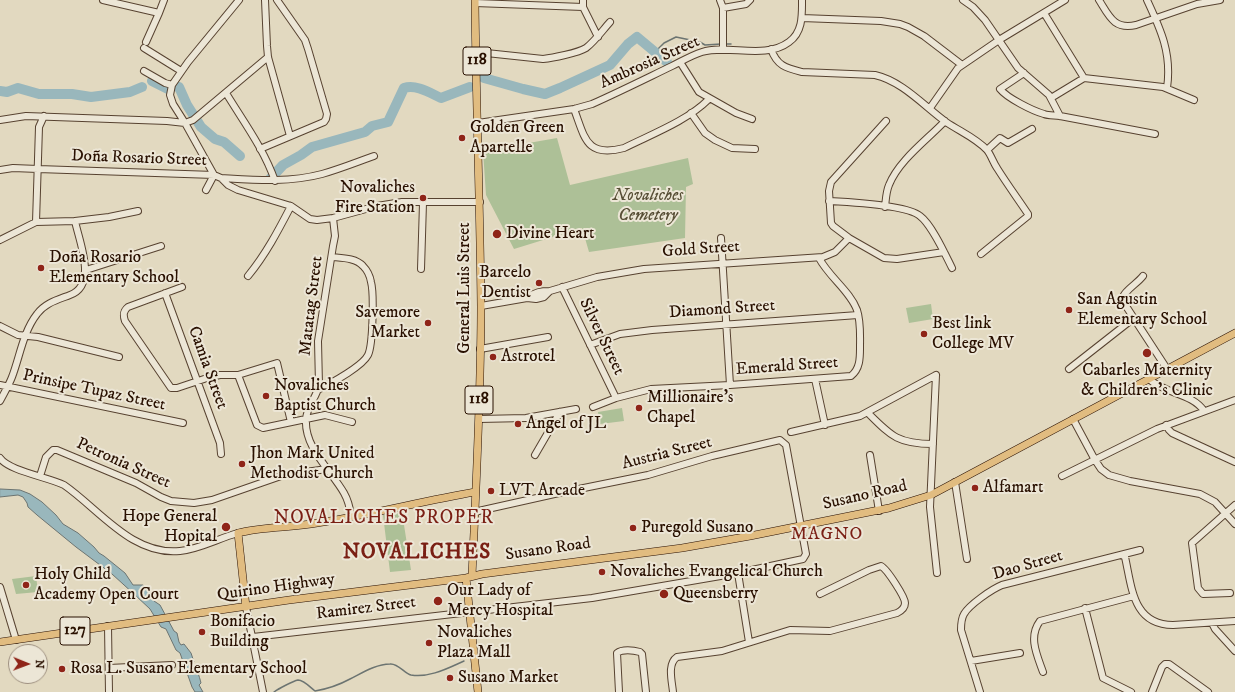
<!DOCTYPE html>
<meta charset="utf-8">
<style>
body{margin:0}
#map{position:relative;width:1235px;height:692px;overflow:hidden;background:#e2d9c0;font-family:"IM FELL DW Pica",serif}
canvas{display:block}
.north{position:absolute;left:8px;top:644px;width:40px;height:40px;box-sizing:border-box;background:#ece6d6;border:1px solid #9e9080;border-radius:50%;rotate:91deg;font-size:11px;font-weight:700;line-height:16px;text-align:center;color:#291000}
.north::after{content:'';display:block;margin:auto;width:14px;height:18px;background:#8f2418;clip-path:polygon(50% 0,100% 100%,50% 72%,0 100%)}
</style>
<div id="map">
<canvas width="1235" height="692"></canvas>
<div class="north">N</div>
</div>
<script>
const ctx = document.querySelector('canvas').getContext('2d');
ctx.lineJoin = 'round';
function paint(path, color) {
  ctx.fillStyle = color;
  ctx.fill(path, 'evenodd');
}
function strokePath(path, color, width, dash) {
  ctx.strokeStyle = color;
  ctx.lineWidth = width;
  ctx.lineCap = dash ? 'butt' : 'round';
  ctx.setLineDash(dash || []);
  ctx.stroke(path);
}
function drawText(font, color, halo, rows, align = 'center') {
  ctx.font = font + ' "IM FELL DW Pica",serif';
  ctx.lineWidth = 4;
  ctx.setLineDash([]);
  ctx.textBaseline = 'middle';
  ctx.strokeStyle = halo;
  ctx.fillStyle = color;
  for (const [text, x, y, turn = 0] of rows) {
    ctx.save();
    ctx.translate(x, y);
    ctx.rotate((+turn || 0) * Math.PI / 180);
    ctx.textAlign = isNaN(turn) ? turn : align;
    if (halo) ctx.strokeText(text, 0, 0);
    ctx.fillText(text, 0, 0);
    ctx.restore();
  }
}
paint(new Path2D(`
 M557 138 570 185 688 158 693 184 686 187 685 238 589 252 582 228 514 249 486 195 483 151Z
 M931 304 933 319 909 323 906 308Z
 M622 408 624 421 600 424 598 412Z
 M402 512 411 570 390 572 383 515Z
 M36 576 38 592 16 594 12 579Z`), '#adc097');
const water = new Path2D(`
 M0 489 20 490 30 494 42 502 56 515 63 524 78 533 94 547 99 553 104 556 125 573 133 585H143L150 591 154 601 160 605 174 631 177 633 179 642 181 645 184 644 191 653 194 662 191 663C197 669 199 675 201 683L199 685 203 692H195L192 687 180 653 176 650 166 629 161 627 150 609 135 595 112 574 76 547 37 515 28 507 27 503 23 497 18 495 0 497Z`);
paint(water, '#99b7bc');
strokePath(water, '#6c7471', 1);
strokePath(new Path2D(`
 M725 44H731
 M655 52 664 43 676 37 700 42 705 45 721 44
 M274 692C278 689 293 681 298 680 304 680 311 688 315 691 327 689 339 685 350 679 362 673 376 664 390 664 398 663 404 673 411 675 430 678 448 668 464 661`), '#6c7471', 1.5);
strokePath(new Path2D(`
 M484 78 523 89 545 94 560 88 610 65 628 44 637 37 667 62
 M152 81 168 89
 M173 86 179 87 187 105 201 127 215 139 224 142 240 156
 M0 91 7 92 18 88 39 94H72L91 97 130 92 142 87
 M270 179 283 165 301 155 312 147 365 132 372 126 388 122 404 88C416 84 430 93 441 98L470 87`), '#99b7bc', 10);
const minor = new Path2D(`
 M103 0 159 13
 M265 0 267 46 268 57 290 136
 M583 0V7L598 37
 M720 0 723 8V50
 M963 0 973 7 985 20 1018 68 1049 95 1060 116
 M1099 0C1109 16 1114 30 1136 25L1197 4 1220 0
 M1147 0C1161 30 1172 54 1167 88
 M475 3 583 7
 M723 8 746 4 750 0
 M1044 13 1084 78
 M802 18 881 21 900 24 908 27 924 36 962 65
 M146 42 159 13 164 0
 M144 48 181 71
 M771 49C777 66 786 68 802 72L875 75C902 81 924 106 946 122 959 131 976 138 987 150 991 155 993 162 997 168 1007 184 1018 199 1028 214V216L981 254
 M477 52 543 59C552 58 578 53 586 48 595 41 602 31 610 22
 M680 62 699 92 736 113 752 119
 M144 71 165 83 172 85
 M1024 73 1000 89C1007 98 1033 111 1044 114 1049 116 1055 115 1060 116L1155 134
 M1084 78 1163 87 1194 100
 M226 93C243 121 264 149 275 181
 M1051 98 1084 78
 M930 108 958 68 999 40 1065 0
 M574 109C585 138 586 158 624 148 652 134 687 121 709 99
 M691 113 705 133 715 140 732 148 755 149
 M0 120 26 116 167 121 185 123 193 120 268 57
 M886 121 831 182 829 191 831 223 833 226 849 238 884 258 897 259 944 252
 M478 123 574 109 592 104C619 92 645 79 672 66 682 61 692 55 702 52 728 44 765 60 789 42 803 32 802 15 802 0
 M260 149 324 122 326 119 327 114 308 49 305 40 277 0
 M987 150 1000 138 1008 143 1032 129
 M0 170 13 168 38 169 214 175 221 178 228 185 238 190 291 206 310 219 317 220 333 218 377 206 402 202H480
 M214 175 185 123 173 104 170 95 172 85 188 62 239 0
 M221 178C255 180 288 183 322 174 340 169 357 162 374 156
 M206 190 214 175
 M829 201C849 202 907 205 920 216 932 225 945 254 952 268
 M885 207C886 199 886 192 889 185 899 160 927 140 945 121
 M333 218 335 236 333 246 318 341 319 385C317 397 307 406 306 419 304 448 331 470 344 493 348 500 350 508 351 516
 M36 222 39 127 44 116
 M721 238 730 385
 M0 240 36 222 75 221 109 217 138 211
 M421 269 423 203
 M86 270 161 246
 M248 276C266 254 278 231 291 206
 M1143 276C1137 284 1123 291 1122 300L1167 369
 M182 287 128 307C123 311 123 315 125 321L171 388H177L210 377 220 375H238L277 363 291 422
 M562 287 616 398
 M165 293 220 443 221 454
 M527 298C535 292 541 291 550 291
 M481 306 527 298 536 299 544 297 550 291 597 277 644 269 823 257 835 252 849 238
 M0 326 18 335 38 337 119 357
 M590 345 620 334 652 330 858 315
 M480 349 548 337
 M1069 369 1134 318
 M238 375 257 425 263 428 325 415 352 422
 M936 375 930 507 937 573
 M815 379 825 425
 M1149 379C1165 394 1192 393 1204 411
 M0 385 183 423
 M318 390C331 383 362 367 368 355 373 345 374 293 371 282 370 276 367 270 363 266 356 258 342 258 332 257
 M0 401C4 393 9 385 12 377 20 356 23 332 37 314 45 303 57 300 70 295 98 285 79 241 75 221
 M593 407 616 398 651 389 730 385 851 376C860 369 860 358 860 348 860 336 861 322 857 310 850 291 829 277 819 258
 M868 413C891 436 898 444 933 444
 M479 419 526 418 576 409
 M1073 419 1095 460 1101 469 1109 475 1130 481 1200 494 1215 502 1235 524
 M1166 425 1169 430 1172 433 1235 462
 M791 432 860 416 936 375
 M535 455 560 412
 M870 455 879 511
 M0 458C9 471 48 477 64 485 99 509 132 556 180 551 200 549 219 538 238 533
 M40 476 46 457 53 450H57L136 483 161 497 171 501 194 503 212 500 284 475 327 469
 M1062 476 1157 429 1235 400
 M955 482 967 559
 M1122 555 1125 557C1132 588 1133 625 1173 625L1235 621
 M738 573 749 642
 M0 587 16 640
 M1230 593 1203 594 1198 588 1192 543 1235 505
 M246 607 263 692
 M1085 608 1103 678 1131 692
 M1212 623 1215 629 1235 651
 M108 626 109 692
 M253 637 592 598 738 573 803 559 806 554 786 445 780 440 712 456 648 475 559 493 474 512
 M971 661 1020 653
 M109 668 172 665
 M1043 672C1037 655 1028 637 1040 621L1134 596
 M619 692 617 653C622 649 633 650 640 652L642 654 646 692
 M673 692C672 681 667 664 677 657L722 651 790 630 830 631 897 613C901 611 905 608 905 603 905 597 887 569 881 566L869 570 820 594
 M980 692 961 630C961 624 961 619 964 614 969 605 992 589 1002 585L1140 550
 M1152 692 1162 667 1165 664H1169L1208 692`);
const major = new Path2D(`
 M472 576C476 486 481 396 481 306 480 204 476 102 475 0
 M466 578 478 692
 M246 607 238 533C264 526 291 528 317 523 370 515 422 501 475 492
 M0 642 289 600 466 578 482 574 682 548 750 536 889 508 931 495 1235 333`);
strokePath(minor, '#574230', 8);
strokePath(major, '#291000', 8);
strokePath(minor, '#ece6d6', 6);
strokePath(major, '#e1bc80', 7);
for (const [x, y, r, color] of [
 [462,138,4,"#8f2418"],
 [423,198,4,"#8f2418"],
 [497,234,5,"#8f2418"],
 [41,268,4,"#8f2418"],
 [539,283,4,"#8f2418"],
 [1069,310,4,"#8f2418"],
 [428,323,4,"#8f2418"],
 [924,334,4,"#8f2418"],
 [1147,353,5,"#8f2418"],
 [493,357,4,"#8f2418"],
 [266,396,4,"#8f2418"],
 [639,408,4,"#8f2418"],
 [518,424,4,"#8f2418"],
 [242,464,4,"#8f2418"],
 [975,488,4,"#8f2418"],
 [491,491,4,"#8f2418"],
 [226,527,5,"#8f2418"],
 [633,528,4,"#8f2418"],
 [602,572,4,"#8f2418"],
 [26,585,4,"#8f2418"],
 [664,594,5,"#8f2418"],
 [438,601,5,"#8f2418"],
 [202,632,4,"#8f2418"],
 [429,643,4,"#8f2418"],
 [62,669,4,"#8f2418"],
 [450,678,4,"#8f2418"]
]) {
  const dot = new Path2D();
  dot.arc(x, y, r, 0, 2 * Math.PI);
  ctx.fillStyle = color;
  ctx.fill(dot);
  strokePath(dot, '#ece6d6', 1.5);
}
for (const [x, y, w] of [
 [477,61,28],
 [479,400,28],
 [75,631,30]
]) {
  const box = new Path2D();
  box.roundRect(x - w / 2, y - 14, w, 28, 3);
  ctx.fillStyle = '#ece6d6';
  ctx.fill(box);
  strokePath(box, '#291000', 1);
}
drawText('bold 16px', '#291000', null, [
 ["118",477,61],
 ["118",479,400],
 ["127",75,631]
]);
drawText('17px', '#291000', '#ece6d6', [
 ["Ambrosia Street",650,63,-24],
 ["Doña Rosario Street",139,159,2],
 ["Gold Street",701,250,-4],
 ["General Luis Street",465,288,-90],
 ["Matatag Street",312,306,-83],
 ["Diamond Street",722,310,-4],
 ["Silver Street",601,337,64],
 ["Emerald Street",787,367,-4],
 ["Camia Street",207,368,70],
 ["Prinsipe Tupaz Street",94,391,12],
 ["Austria Street",667,454,-14],
 ["Petronia Street",123,464,24],
 ["Susano Road",865,496,-13],
 ["Susano Road",548,550,-8],
 ["Dao Street",1028,566,-16],
 ["Quirino Highway",276,588,-8],
 ["Ramirez Street",366,609,-7]
]);
drawText('17px', '#291000', '#ece6d6', [
 ["Golden Green",470,128],
 ["Apartelle",470,148],
 ["Novaliches",415,188,"right"],
 ["Fire Station",415,208,"right"],
 ["Divine Heart",506,234],
 ["Doña Rosario",49,258],
 ["Elementary School",49,278],
 ["Barcelo",531,273,"right"],
 ["Dentist",531,293,"right"],
 ["San Agustin",1077,300],
 ["Elementary School",1077,320],
 ["Savemore",420,313,"right"],
 ["Market",420,333,"right"],
 ["Best link",932,324],
 ["College MV",932,344],
 ["Astrotel",501,357],
 ["Cabarles Maternity",1147,371,"center"],
 ["& Children's Clinic",1147,391,"center"],
 ["Novaliches",274,386],
 ["Baptist Church",274,406],
 ["Millionaire's",647,398],
 ["Chapel",647,418],
 ["Angel of JL",526,424],
 ["Jhon Mark United",250,454],
 ["Methodist Church",250,474],
 ["Alfamart",983,488],
 ["LVT Arcade",499,491],
 ["Hope General",217,517,"right"],
 ["Hopital",217,537,"right"],
 ["Puregold Susano",641,528],
 ["Novaliches Evangelical Church",610,572],
 ["Holy Child",34,575],
 ["Academy Open Court",34,595],
 ["Our Lady of",447,591],
 ["Mercy Hospital",447,611],
 ["Queensberry",673,594],
 ["Bonifacio",210,622],
 ["Building",210,642],
 ["Novaliches",437,633],
 ["Plaza Mall",437,653],
 ["Rosa L. Susano Elementary School",70,669],
 ["Susano Market",458,678]
], 'left');
drawText('italic 17px', '#574e35', '#ece6d6', [
 ["Novaliches",648,196],
 ["Cemetery",648,216]
]);
ctx.letterSpacing = '1px';
drawText('18px', '#7a1f14', '#ece6d6', [
 ["MAGNO",827,535]
]);
ctx.letterSpacing = '0px';
ctx.letterSpacing = '1px';
drawText('19px', '#7a1f14', '#ece6d6', [
 ["NOVALICHES PROPER",384,519]
]);
ctx.letterSpacing = '0px';
ctx.letterSpacing = '1px';
drawText('bold 21px', '#7a1f14', '#ece6d6', [
 ["NOVALICHES",417,554]
]);
ctx.letterSpacing = '0px';
</script>
